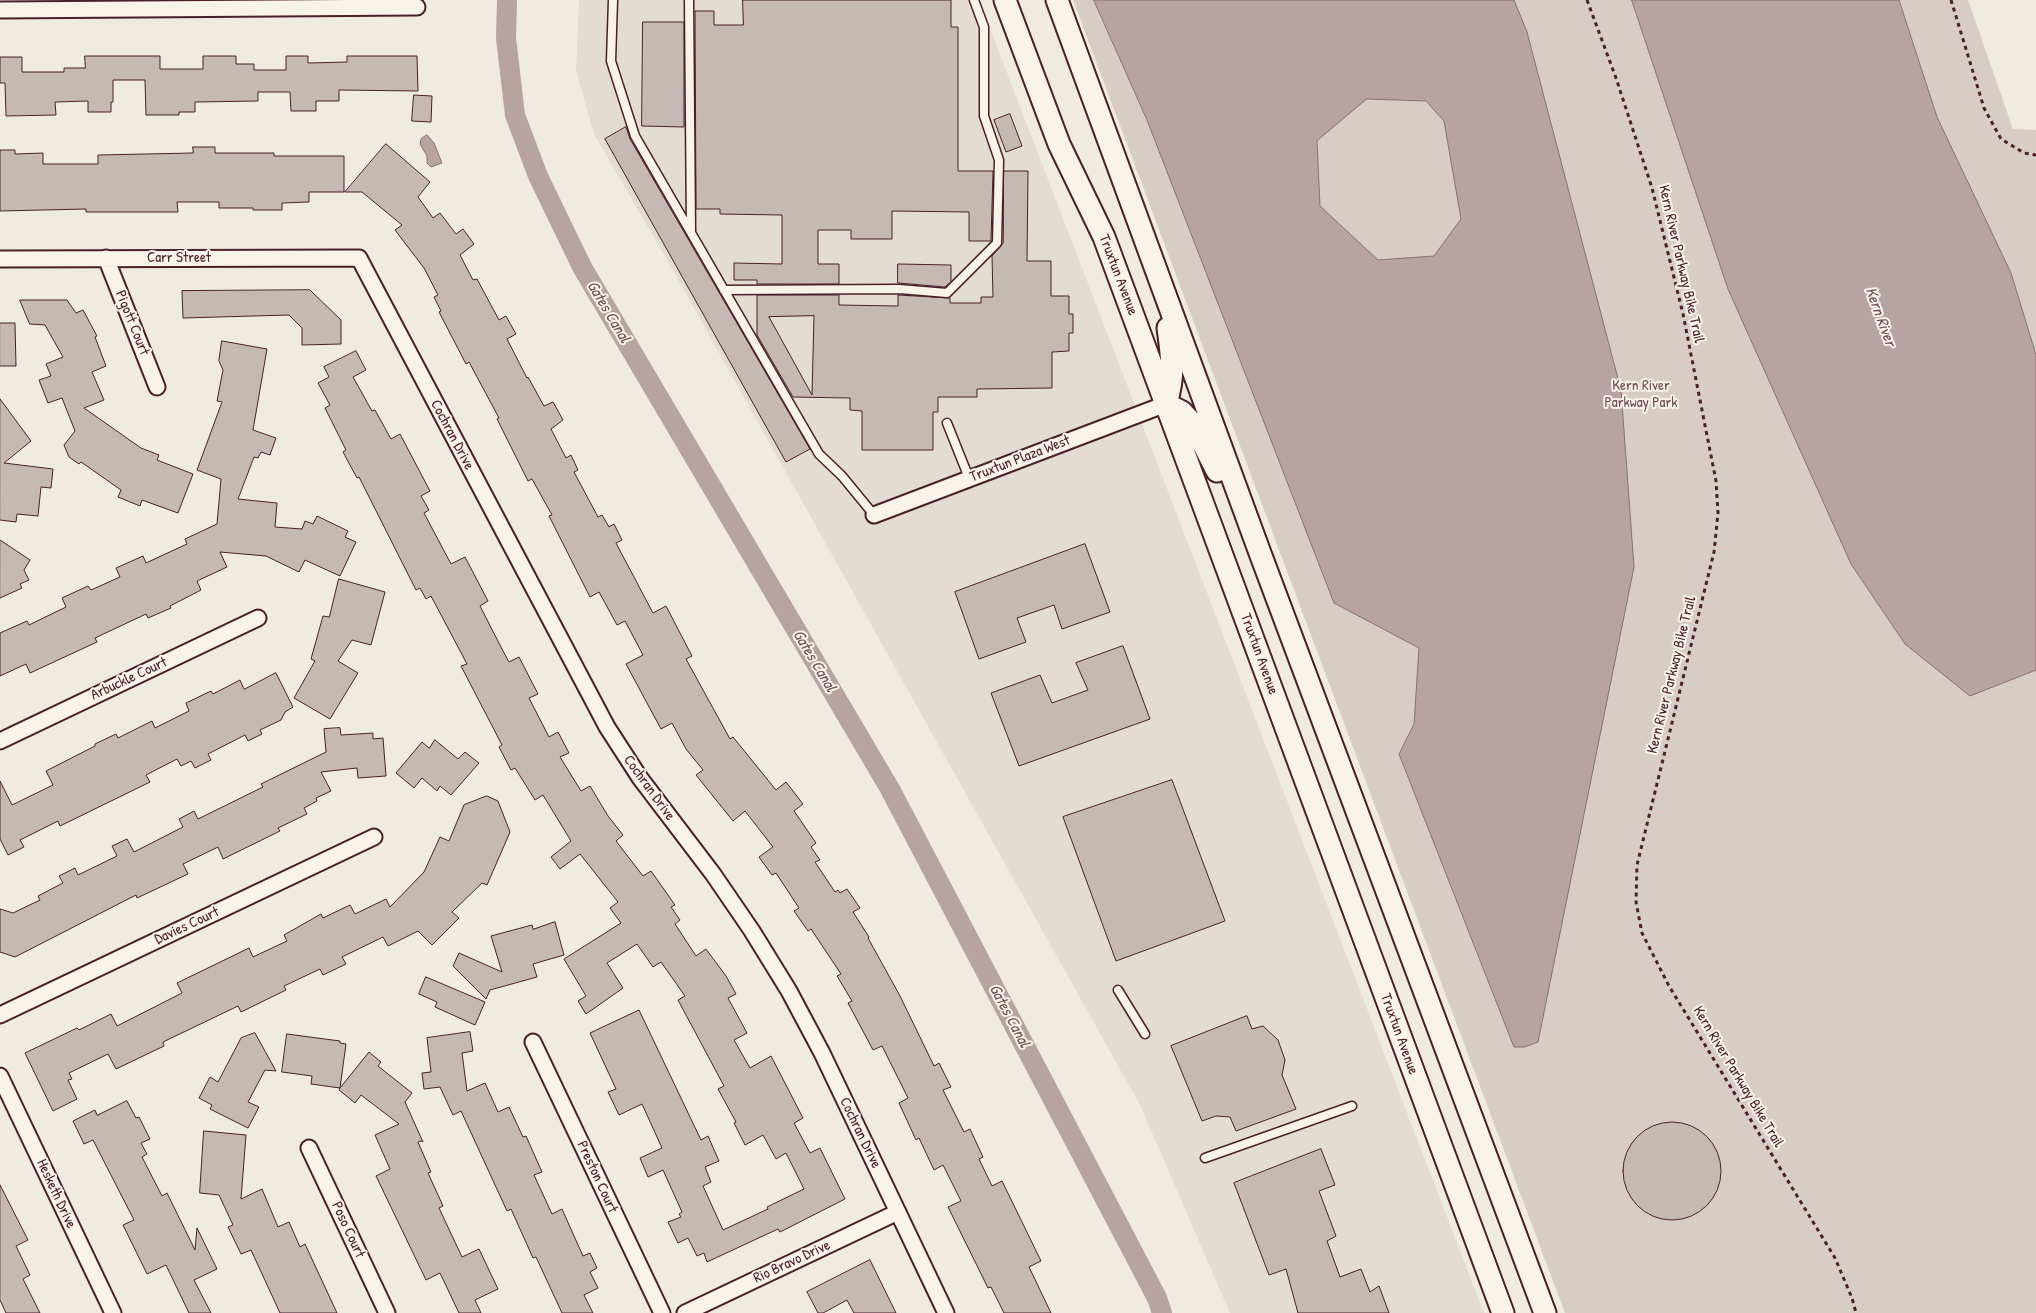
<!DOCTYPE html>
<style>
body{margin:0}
canvas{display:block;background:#f0ebe0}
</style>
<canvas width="2036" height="1313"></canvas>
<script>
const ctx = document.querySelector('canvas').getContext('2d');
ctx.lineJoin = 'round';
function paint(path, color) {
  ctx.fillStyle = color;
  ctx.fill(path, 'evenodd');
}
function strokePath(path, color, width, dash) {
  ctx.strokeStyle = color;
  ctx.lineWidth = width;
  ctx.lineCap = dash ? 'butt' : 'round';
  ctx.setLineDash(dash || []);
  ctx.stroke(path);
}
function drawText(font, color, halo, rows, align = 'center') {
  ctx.font = font + ' "Patrick Hand",sans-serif';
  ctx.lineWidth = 4;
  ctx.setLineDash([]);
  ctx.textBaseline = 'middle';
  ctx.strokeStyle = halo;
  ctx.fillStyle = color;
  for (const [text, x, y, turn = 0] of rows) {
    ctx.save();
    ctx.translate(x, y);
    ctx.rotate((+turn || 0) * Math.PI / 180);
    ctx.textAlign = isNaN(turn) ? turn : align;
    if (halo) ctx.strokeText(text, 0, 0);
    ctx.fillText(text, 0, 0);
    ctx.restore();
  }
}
paint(new Path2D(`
 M579 0H979L1484 1313H1230L1140 1105 667 260 594 134 576 71Z`), '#e3dcd2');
paint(new Path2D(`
 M1073 0H1968L2013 129 2036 130V1313H1565Z`), '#d8cdc6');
const water = new Path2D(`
 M1094 0H1514L1527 32 1621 390 1634 567 1538 1042 1525 1047H1514L1399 754 1414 724 1419 648 1334 603 1147 120ZM1367 99 1426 101 1444 121 1461 219 1434 256 1378 260 1320 206 1317 141Z
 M1632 0H1899L1937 117 2011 273 2036 355V670L1970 696 1905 644 1851 564 1728 289Z
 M427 135 434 143 442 163 431 167 427 163V156L420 144 421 139Z`);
paint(water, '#b7a4a2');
strokePath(water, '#8b6f72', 1);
strokePath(new Path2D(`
 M507 0 506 38 515 115 538 176 582 267 890 789 1157 1298 1162 1313`), '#b7a4a2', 20);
const building = new Path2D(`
 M743 0H951V27H958V171H993L991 241H969V212L892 211V239H851V230H818V264H839V284H757V280H734V263L782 264V215L720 214V209H696L695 11H714V25H743Z
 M643 22H684V127L642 126Z
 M85 56H160V69H203V56H236V64H254V70H286V56H308V63L347 62V56H417L418 91 339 90V101H316V111H291L290 92H258V101L195 102V112H179V115H146L145 80H113V102H111V112H88V101L55 102 56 115 6 116 5 83H0V57H22V72H64V68H85Z
 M414 95 432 96 431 122 412 121Z
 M1010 114 1022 146 1006 152 994 120Z
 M626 127 630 139 810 449 786 462 605 139Z
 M386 144 430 182 418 197 433 218 440 213 456 234 463 229 474 244 460 255 473 280 477 279 499 320 506 316 516 334 507 339 527 378 528 377 544 406 553 402 563 420 551 429 566 458 571 455 578 470 574 472 598 517 602 515 609 527 614 524 622 540 616 543 653 613 666 606 692 656 686 659 730 739 733 737 776 790 786 782 803 804 794 811 816 843 811 847 820 860 815 862 835 892 838 890 840 893 847 889 860 908 853 912 869 937 868 938 900 996 934 1066 939 1063 951 1087 943 1090 964 1132 970 1129 983 1157 979 1159 992 1186 1002 1181 1041 1261 1029 1267 1051 1313H1004L991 1287 988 1288 948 1207 961 1201 943 1165 934 1170 919 1138 916 1140 899 1103 908 1098 882 1046 873 1050 848 1003 852 1001 837 976 841 974 811 929 808 931 794 911 799 908 776 873 772 875 759 857 773 847 745 811 733 821 696 775 703 770 686 749 672 723 661 729 626 664 643 655 625 621 617 625 599 592 590 597 549 516 552 515 532 479 528 481 497 419 499 418 469 362 466 364 439 312 441 311 434 297 438 295 424 268 395 230 402 225 362 192H345Z
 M193 147H215V153H274V156H344V192H309V202L282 203V210H253V208H219V202H177L178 212H86V209L0 211V150H15V154L43 153V164H98V155L193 153Z
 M1004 171H1028L1027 261H1051V296H1069V314H1073V333H1069V351L1052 352V388L977 389V397H938V412H933V450H862V411L850 410V398L793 397 757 335V295H839V305L898 306V295L950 298V303H981V297H993L992 256 1003 243ZM814 316 812 395 769 317Z
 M898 264 951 265V282L945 287 898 283Z
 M310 290 341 320V344L302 345V328L289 315 183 318 182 291Z
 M20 300H67L76 313 83 310 97 336 95 337 106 366 92 372 104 400 84 408 141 448 159 455 157 460 193 474 178 513 142 500 140 506 118 497 121 490 81 462 79 464 69 457 64 445 75 431 62 398 48 403 39 380 51 376 46 364 63 357 45 325 30 324Z
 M0 323H15L16 366H0Z
 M222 341 267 349 253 430 276 438 270 455 261 452 258 458 254 457 238 499 277 503 275 527 302 529 305 521 313 524 317 516 348 531 345 537 356 542 340 576 305 560 299 572 266 556 220 552 227 567 197 581 201 590 170 606 171 608 148 618 146 614 95 638 97 642 30 673 26 664 0 676V633L27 621 29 625 66 607 62 598 88 586 91 590 120 577 116 568 143 556 146 563 187 544 185 539 217 524 221 479 197 470 222 402 217 401 223 370 219 361Z
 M356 351 366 370 353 377 372 411 375 410 391 439 400 434 430 491 421 496 429 510 424 513 451 564 465 557 488 601 480 606 503 651 509 662 519 657 538 694 529 698 549 737 558 732 569 753 560 757 581 791 590 786 608 816 623 835 616 841 643 876 651 871 675 905 671 907 680 920 675 924 696 956 706 949 726 976 736 994 728 998 747 1033 734 1040 750 1068 771 1056 803 1118 794 1123 810 1153 820 1148 845 1199 780 1232 778 1229 707 1262 704 1253 697 1256 688 1238 678 1243 668 1222 681 1217 679 1214 682 1212 663 1170 648 1177 640 1158 662 1148 642 1104 619 1115 608 1092 616 1089 590 1033 639 1010 701 1140 708 1136 719 1161 705 1167 711 1182 703 1186 723 1230 768 1209 767 1207 804 1189 786 1153 776 1159 763 1135 745 1145 734 1123 736 1122 718 1089 724 1086 678 1000 685 996 661 962 653 967 637 944 607 963 623 988 586 1014 578 1001 586 996 564 959 621 923 610 908 618 902 580 854 560 869 551 857 571 841 543 795 535 800 515 768 511 770 499 747 502 745 461 666 467 664 431 596 426 599 420 588 416 590 359 477 357 478 343 452 346 450 325 408 330 405 318 383 329 377 324 367Z
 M0 399 31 441 4 463 53 469 51 488 41 487 38 516 17 514 16 522 0 520Z
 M0 540 30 560 24 570 29 580 20 584 22 588 0 598Z
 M1085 544 1110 612 1062 629 1054 605 1017 618 1026 642 979 659 955 592Z
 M339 579 385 592 371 645 352 640 338 661 358 673 330 719 294 698 315 661 311 659 323 616 329 617Z
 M1123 646 1150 719 1019 766 991 693 1040 675 1052 703 1088 690 1076 663Z
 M276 673 293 707 285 712 281 720 260 730 262 734 248 741 245 735 208 754 211 760 195 768 191 761 181 766 177 759 146 775 150 782 60 826 58 821 20 840 24 847 8 855 0 839V781L12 805 53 785 46 771 95 746V744L116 734 118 738 152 721 155 728 189 711 186 703 211 691 213 694 240 680 244 689Z
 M340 728 341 735 373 733V739L383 738 386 776 358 778 357 768 321 772 331 791 316 798 317 801 304 808 307 814 278 828 280 831 223 859 218 847 183 864 188 874 137 898 136 895 15 957 0 952V909L13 913 40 900 38 896 63 883 59 876 75 868 78 875 117 856 112 846 127 839 134 852 183 827 179 819 194 811 198 819 263 787 261 784 326 752 324 729Z
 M435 740 458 759 465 752 479 763 451 795 440 786 437 791 422 778 414 788 396 773 422 742 429 748Z
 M1172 780 1225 921 1116 961 1063 817Z
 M487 796 498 801 510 832 487 885 482 883 452 912 459 918 432 945 418 931 388 946 383 937 342 957 346 964 323 975 320 969 284 986 286 990 241 1012 238 1006 163 1042 164 1046 116 1069 108 1054 69 1073 72 1079 68 1080 77 1099 53 1111 25 1053 77 1028 79 1030 111 1014 117 1026 182 993 177 983 249 948 253 957 287 941 284 935 321 914 323 918 350 905 355 914 386 899 390 907 424 872 440 837 449 841 464 805Z
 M555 922 564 955 533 964 537 977 490 990 486 999 453 966 459 953 502 972 491 936 532 925 533 929Z
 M426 977 485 1002 475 1025 435 1007 437 1002 419 994Z
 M1247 1016 1252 1029 1263 1026 1278 1040 1285 1060 1282 1075 1296 1109 1236 1131 1230 1117 1216 1116 1202 1121 1171 1046Z
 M470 1032 473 1051 462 1053 467 1091 485 1083 498 1112 509 1107 523 1137 526 1136 542 1172 534 1175 552 1214 562 1209 583 1256 590 1253 597 1268 590 1272 598 1288 584 1295 593 1313H562L536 1257 533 1258 511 1209 507 1211 461 1111 453 1115 440 1087 424 1089 422 1073 431 1072 427 1038Z
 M255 1033 276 1071 265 1070 248 1102 259 1107 248 1128 210 1109 212 1105 199 1098 210 1077 218 1082 241 1038Z
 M287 1034 340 1041V1043L346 1044 340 1088 369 1052 381 1062 378 1066 412 1093 405 1102 423 1142 421 1141 418 1142 431 1172 428 1173 443 1206 439 1208 462 1257 479 1249 498 1289 475 1300 481 1313H459L440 1273 426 1280 376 1176 390 1169 375 1135 399 1124 361 1095 355 1103 339 1090 340 1088 311 1084 312 1076 282 1072Z
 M127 1101 136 1118 139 1117 150 1139 141 1143 147 1154 142 1157 162 1196 167 1193 195 1250 197 1228 217 1269 194 1280 211 1313H189L166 1265 147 1274 123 1225 134 1220 93 1140 84 1144 73 1121 95 1110 97 1115Z
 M1623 1171a49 49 0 1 1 98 0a49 49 0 1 1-98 0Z
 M204 1131 246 1135 241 1199 262 1189 278 1227 289 1222 300 1247 305 1244 337 1313H280L251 1250 241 1254 228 1227 233 1225 219 1195 200 1193Z
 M1321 1149 1335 1185 1319 1191 1336 1236 1327 1241 1340 1277 1361 1269 1370 1292 1379 1286 1389 1313H1298L1286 1269 1269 1275 1234 1183Z
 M0 1185 28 1240 16 1246 30 1275 23 1279 40 1313H6L0 1300Z
 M870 1260 896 1313H854L847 1300 823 1313H818L807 1292Z`);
paint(building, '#c6b8b3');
strokePath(building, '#4a1f2b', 1);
const lane = new Path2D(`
 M613 0 611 61 635 136 819 454 842 476 874 515
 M689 0 691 231
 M724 290 899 289 947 293 997 243 999 160 984 116V27L974 0
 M947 423 969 478
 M1118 990 1145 1034
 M1205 1158 1352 1106`);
const street = new Path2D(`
 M0 10 417 7
 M106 258 157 387
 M0 259 359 258 607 727 640 778 713 874 752 931 789 991 822 1053 946 1313
 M874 515 1166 404
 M0 741 258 618
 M0 1015 374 837
 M533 1042 662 1313
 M0 1076 113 1313
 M309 1148 387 1313
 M685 1313 898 1212`);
const secondary = new Path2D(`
 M1005 0 1059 144 1104 237 1503 1313
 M1057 0 1260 553 1545 1313
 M1166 404 1182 412 1193 424 1217 471
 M1166 404C1175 373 1172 359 1168 328`);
strokePath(lane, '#4a1f2b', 11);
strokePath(street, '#4a1f2b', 19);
strokePath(secondary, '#4a1f2b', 25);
strokePath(new Path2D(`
 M1587 0 1616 78 1652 188 1683 314 1716 481 1718 513 1714 552 1637 865 1636 902 1642 933 1669 986 1835 1258 1852 1298 1856 1313
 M1951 0 1984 108 2001 139 2024 153 2036 155`), '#4a1f2b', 3, [4, 4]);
strokePath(lane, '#f7f3e8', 8);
strokePath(street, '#f7f3e8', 15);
strokePath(secondary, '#f7f3e8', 21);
drawText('15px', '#4a1f2b', '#f7f3e8', [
 ["Carr Street",179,258],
 ["Kern River Parkway Bike Trail",1681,264,77],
 ["Truxtun Avenue",1118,275,69],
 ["Pigott Court",132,323,68],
 ["Cochran Drive",452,435,62],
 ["Truxtun Plaza West",1020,459,-21],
 ["Truxtun Avenue",1259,654,70],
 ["Kern River Parkway Bike Trail",1672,675,-76],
 ["Arbuckle Court",129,679,-25],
 ["Cochran Drive",649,788,54],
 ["Davies Court",187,926,-25],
 ["Truxtun Avenue",1399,1034,70],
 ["Kern River Parkway Bike Trail",1738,1077,59],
 ["Cochran Drive",860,1133,64],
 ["Preston Court",597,1177,65],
 ["Hesketh Drive",56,1194,65],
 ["Poso Court",348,1230,65],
 ["Rio Bravo Drive",792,1262,-25]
]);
drawText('15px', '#6e4a52', '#f7f3e8', [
 ["Kern River",1641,386],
 ["Parkway Park",1641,403]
]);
drawText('italic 16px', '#704e55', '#f7f3e8', [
 ["Gates Canal",608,312,59],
 ["Kern River",1880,317,70],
 ["Gates Canal",814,661,59],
 ["Gates Canal",1009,1016,62]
]);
</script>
